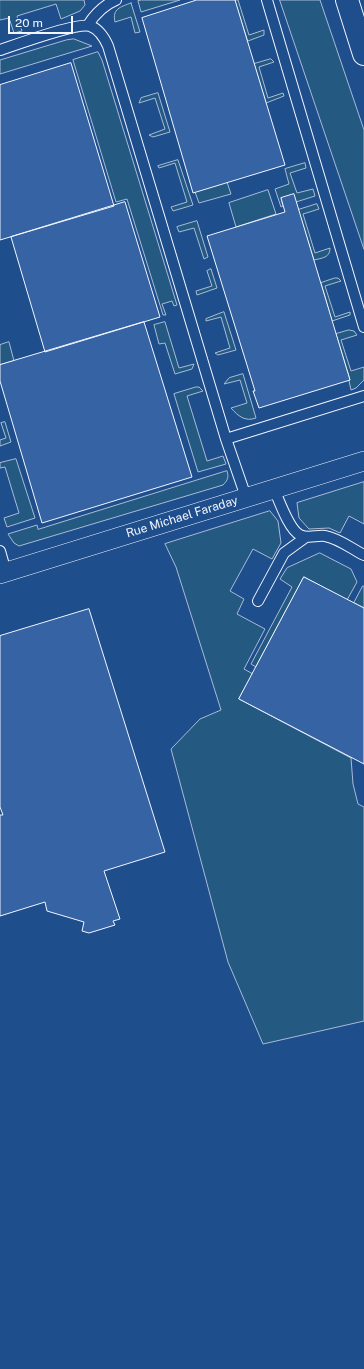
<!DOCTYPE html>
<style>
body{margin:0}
#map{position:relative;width:364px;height:1369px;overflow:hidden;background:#1f4e8c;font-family:"Public Sans",sans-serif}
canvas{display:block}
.scale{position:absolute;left:8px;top:16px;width:65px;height:18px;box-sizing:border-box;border:2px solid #f2f6ff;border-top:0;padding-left:5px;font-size:12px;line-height:14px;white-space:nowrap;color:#f2f6ff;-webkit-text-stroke:3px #1f4e8c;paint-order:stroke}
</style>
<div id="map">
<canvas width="364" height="1369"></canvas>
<div class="scale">20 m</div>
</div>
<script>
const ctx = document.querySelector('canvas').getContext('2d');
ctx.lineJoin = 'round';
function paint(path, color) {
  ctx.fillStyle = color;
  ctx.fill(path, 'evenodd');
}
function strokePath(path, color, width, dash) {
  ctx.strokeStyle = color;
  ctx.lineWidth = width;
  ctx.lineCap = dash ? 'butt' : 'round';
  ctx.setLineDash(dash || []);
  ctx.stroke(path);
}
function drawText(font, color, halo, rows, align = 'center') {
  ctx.font = font + ' "Public Sans",sans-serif';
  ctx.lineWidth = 3;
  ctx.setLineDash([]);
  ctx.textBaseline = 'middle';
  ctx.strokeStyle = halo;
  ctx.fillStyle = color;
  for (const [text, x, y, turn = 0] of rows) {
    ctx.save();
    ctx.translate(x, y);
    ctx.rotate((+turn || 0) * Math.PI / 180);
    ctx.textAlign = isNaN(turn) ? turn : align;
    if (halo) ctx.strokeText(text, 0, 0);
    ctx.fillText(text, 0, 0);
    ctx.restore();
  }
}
const green = new Path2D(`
 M0 0H84L85 5 80 11 61 19 56 4 17 16 22 31 14 33 9 18 0 20Z
 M142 0H180L141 12 138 1Z
 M235 0H238L249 35 264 30V35L248 41Z
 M280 0H320L364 130V249Z
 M131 3 140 32 135 33 131 17 115 22C112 9 120 7 131 3Z
 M74 39 92 46 0 74V60L66 40Z
 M98 52 102 60 177 305 174 306 172 301 162 304 166 315H163L127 199 116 202 73 60Z
 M271 59 274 62 259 67 268 98 283 93 284 96 266 103 254 64Z
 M158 93 170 132 153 137 149 135 165 129 155 98 139 103 141 98Z
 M178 160 193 205 173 211 171 207 187 202 175 163 159 168 158 166Z
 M305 163 306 168 290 173 297 193 313 189 315 196 296 202 281 198 283 206 281 207 275 189 289 184 285 169Z
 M227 182 231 194 199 203 195 192Z
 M268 190 276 214 236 227 229 203Z
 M317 204 319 209 303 214 315 253 330 248C330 258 322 258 314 260L298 210Z
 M197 221 208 257 204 259 194 228 179 232 177 227Z
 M211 269 217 288 197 295 196 291 212 286 207 271Z
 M335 278H338L341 281 325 286 335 317 350 312V315L332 321 321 283Z
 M224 312 236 350 218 355 215 353 230 348 221 317 206 321V319Z
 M165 322 179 368 194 364 192 369 175 374 165 343 159 344 154 325Z
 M349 330 354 331 357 335 341 340 351 371 364 367V380L356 388 351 390 349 381 350 380 336 334Z
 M9 342 14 361 0 365V345Z
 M243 374 256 418C245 422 238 416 231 408L247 403 240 380 224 384 229 378Z
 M196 387H199L203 391 187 396 207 461 223 456 226 464 198 472 174 394Z
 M5 422 11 442 0 446V440L6 438 1 423Z
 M16 459 35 518 7 527 4 518 19 513 5 467 0 468V463Z
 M227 471C229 477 228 480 223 485L19 546 14 543 8 534 37 525 38 529Z
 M364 482V524L349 516 340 533 329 528 309 529 299 518 297 503Z
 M270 511 278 521 281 543 272 559 253 549 230 591 244 599 237 614 265 629 244 669 253 674 239 699 351 758 353 784 358 804 364 807V1021L263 1044 228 962 171 749 200 719 221 710 176 567 165 544Z
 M320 553 351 569 357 582 347 600 304 577 256 667 251 664 292 587 280 579 287 568Z
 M363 586H364V608L354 603Z`);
paint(green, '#245a82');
strokePath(green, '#a8bbd7', 1);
const building = new Path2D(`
 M197 0H235L285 165 193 193 142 18Z
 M71 63 114 206 0 240V85Z
 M294 194 350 380 259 408 253 391H255L207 236 285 212 281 198Z
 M125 202 160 317 45 352 11 237Z
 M144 322 192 477 42 523 0 381V365Z
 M304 577 364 608V764L239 699Z
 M89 609 165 852 104 871 120 919 113 921 115 925 89 933 82 931 84 922 47 911 45 902 0 916V815H3L0 807V636Z`);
paint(building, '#3563a3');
strokePath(building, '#f2f6ff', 1);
const service = new Path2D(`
 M267 0 364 327
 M88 25C95 14 104 5 116 0
 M0 50C15 45 78 22 90 26 99 29 104 37 108 46L226 439 246 497
 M226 439 364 396
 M274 489C279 500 289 530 300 535 307 539 317 535 325 536 338 538 352 549 364 555
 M0 551 6 572
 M258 601 284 553 306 537`);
const minor = new Path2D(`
 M0 574 364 461`);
const secondary = new Path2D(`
 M347 0 364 54`);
strokePath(service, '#f2f6ff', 12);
strokePath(minor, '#f2f6ff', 20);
strokePath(secondary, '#f2f6ff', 24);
strokePath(service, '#1f4e8c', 10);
strokePath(minor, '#1f4e8c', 19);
strokePath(secondary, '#1f4e8c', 22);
drawText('12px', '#f2f6ff', '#1f4e8c', [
 ["Rue Michael Faraday",182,517,-17]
]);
</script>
